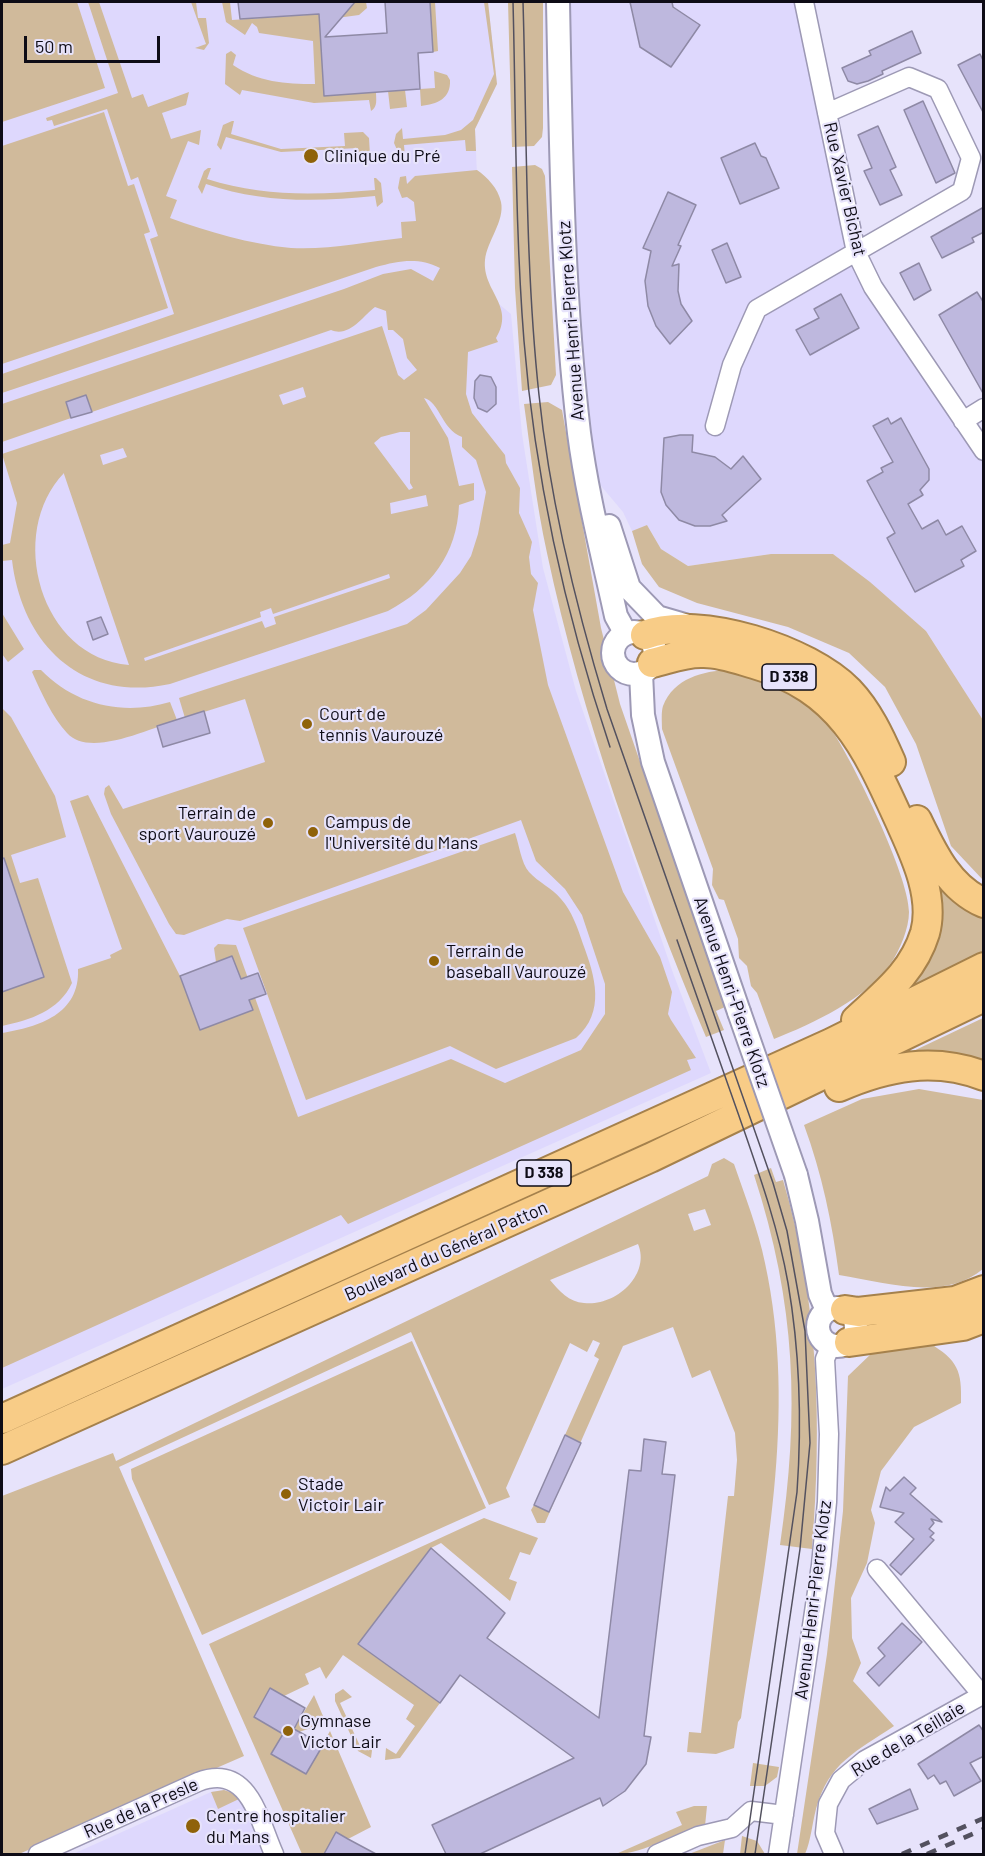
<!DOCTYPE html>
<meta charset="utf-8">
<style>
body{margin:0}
#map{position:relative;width:985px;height:1856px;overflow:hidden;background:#e7e3fb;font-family:Barlow,sans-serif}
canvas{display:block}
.frame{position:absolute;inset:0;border:3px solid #0e0c16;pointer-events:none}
.scale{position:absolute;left:24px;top:36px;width:136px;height:27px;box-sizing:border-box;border:3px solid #0e0c16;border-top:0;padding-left:8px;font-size:18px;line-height:21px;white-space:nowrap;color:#0e0c16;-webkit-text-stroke:4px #e7e3fb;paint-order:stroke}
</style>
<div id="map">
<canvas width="985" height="1856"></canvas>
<div class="frame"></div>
<div class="scale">50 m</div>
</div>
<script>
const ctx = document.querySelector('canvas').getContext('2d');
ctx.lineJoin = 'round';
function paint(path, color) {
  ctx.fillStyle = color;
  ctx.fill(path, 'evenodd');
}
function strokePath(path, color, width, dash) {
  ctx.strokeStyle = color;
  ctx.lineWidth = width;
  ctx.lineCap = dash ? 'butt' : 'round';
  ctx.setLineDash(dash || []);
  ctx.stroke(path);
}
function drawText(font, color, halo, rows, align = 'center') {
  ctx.font = font + ' Barlow,sans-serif';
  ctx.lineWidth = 4.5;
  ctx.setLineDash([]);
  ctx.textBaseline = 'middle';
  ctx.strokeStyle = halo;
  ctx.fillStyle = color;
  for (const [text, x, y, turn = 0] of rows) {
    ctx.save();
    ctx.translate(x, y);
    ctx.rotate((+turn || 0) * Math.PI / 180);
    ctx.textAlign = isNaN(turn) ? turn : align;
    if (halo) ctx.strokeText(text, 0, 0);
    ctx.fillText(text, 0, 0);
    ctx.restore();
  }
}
paint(new Path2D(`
 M2 2H488L497 84 475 129 482 290 511 314 522 434 543 568 576 691 673 973 711 1073 2 1389Z
 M558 2H804L856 252 983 451V720L926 631 833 554H771L688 566 661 549 647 525 632 531 623 512 585 467Z
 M224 1790 239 1799 264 1854H73L211 1792Z`), '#ded8fd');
paint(new Path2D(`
 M2 2H77L105 88 2 122Z
 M88 2H99L132 98 143 94 148 107 189 92 186 105 162 113 171 139 201 130 199 145 188 141 166 196 177 200 170 218C209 232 249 244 291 248 328 250 366 242 402 238L401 222 416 221 414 202 407 197 402 198 398 188 400 177 406 176 407 184 415 176 477 170C487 177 498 188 501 202 505 221 487 241 485 260 482 291 516 306 496 338L498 342 468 352 466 394 472 413 505 455 506 463 520 488 519 513 532 542 529 557 531 574 538 583 533 610 548 685 623 892 660 957 672 992 668 1014 671 1020 696 1058 687 1060 691 1070 348 1224 341 1215 2 1368V1033C39 1027 80 1014 78 969L111 958 110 955 122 949 70 801 88 795 180 976 252 1010 232 957 216 962 214 948 218 944 236 945 298 1117 451 1059 505 1083 581 1050 605 1014V984L582 915 565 889 536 861 521 820 240 921 227 919 184 935 176 934 169 924 111 814 104 794 105 788 109 785 123 809 265 762 245 699 185 718 179 698 407 624 426 610 460 573 471 556 478 534 486 492 476 460 462 447V437C441 429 440 402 424 398L448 438 459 486 474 483V500L459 505C457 554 431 588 388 611L170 684C82 703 22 645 12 560L2 561V545L10 543 17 503 2 454 382 326 398 375 404 380 417 370 407 358 403 339 393 330H388L386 311 375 307C363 316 349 338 331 330L92 412 86 395 66 402 71 418 2 442V404L344 289 383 274 411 269 433 281 440 268C418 257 399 261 376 267L2 393V374L174 314 150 239 158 236 138 177 131 180 107 109 54 126 52 120 47 121 46 118 118 93ZM303 387 306 397 283 405 279 395ZM400 432H410V483L413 488 409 490 374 443 381 437ZM123 448 127 457 103 465 100 455ZM64 473V474L129 665C40 658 6 533 64 473ZM426 495 428 506 391 514 390 503ZM389 574 390 578 274 617 276 624 265 628 262 621 145 661 144 658 261 617 260 612 271 608 273 614Z
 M191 2H196L198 18H206L209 43 204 50 195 48 206 44Z
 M222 2H230L232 20 322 14 324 95 376 92C376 99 378 107 371 111L369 100 314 103 242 90 240 95 225 84 226 54 231 51 236 55 233 65C258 82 285 84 315 84L313 41 259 33 257 27 252 23 245 35 226 22Z
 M355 2H366L367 8 359 15 337 18Z
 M430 2H435L438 51 433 52Z
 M484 2H488L497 84 475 129 476 151H466L465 140 404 145 405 157 398 152 394 143 396 134 402 128 403 139 445 135 461 130 473 120 494 74Z
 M508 2H543V128L542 137 534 146 512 147Z
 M434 71 447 75 450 80C451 99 437 104 421 106L420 89 435 88Z
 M405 90 407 107 390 109 388 91Z
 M104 112 128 186 134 184 150 232 144 234 168 308 2 364V146Z
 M232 121H234L231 134 281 149 345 146 344 133 363 132 369 138 370 155 368 159 359 161 358 148 281 152 226 137 221 150 217 145 223 125Z
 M535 165 542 169 545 176 556 375 551 385 522 391 515 288 512 167Z
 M208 168H211L207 179C263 197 317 195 375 190L374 178H376L381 183 383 202 377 207 375 196C316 202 262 203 206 184L202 194 198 187 204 171Z
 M548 402 562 410 601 628 620 704 725 1007 716 1011 724 1030 706 1037C642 885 581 714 547 553 536 504 531 454 524 404Z
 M647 525 661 549 688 566 771 554H833L870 582 926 631 983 720V880L951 846 916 744 885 687 849 653 788 627 697 603 659 587 642 564 632 531Z
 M2 613 24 649 8 662 2 654Z
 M34 670H41C75 705 123 716 170 702L177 720C149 729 89 758 67 733 52 717 41 692 32 672Z
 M729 670C751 678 791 689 808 705 817 713 826 722 833 732 854 764 909 876 909 912 909 928 900 950 891 963 868 998 812 1024 774 1039L757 993 751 986 747 966 739 958 738 939 724 900 719 899 712 885 713 869 662 729C662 722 661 712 663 706 674 678 703 671 729 670Z
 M2 708 11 717 55 796 66 837 11 855 20 883 38 878 72 983C59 1011 30 1020 2 1026Z
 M515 833C519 844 521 863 529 872 538 882 552 888 561 899 572 911 578 929 583 944 595 976 606 1012 576 1038L496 1069 450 1046 306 1100 243 928Z
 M916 839 983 915V955L907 993 916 980Z
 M983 1018V1062L957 1053 907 1054Z
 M919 1089 983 1100V1269C943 1302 885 1282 839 1275 832 1222 822 1174 804 1125L862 1099Z
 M724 1158 734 1164C745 1196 758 1229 765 1263 798 1415 764 1567 741 1718L738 1722 734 1748 716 1754 687 1752 689 1732 701 1733 728 1496H734L737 1460 735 1433 710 1370 692 1378 673 1327 623 1346C597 1405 571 1464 545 1523H537L531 1510 534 1505 550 1511 581 1443 565 1435 599 1359 594 1356 600 1343 593 1340 587 1352 570 1343 506 1488 510 1497 489 1505 411 1332 119 1467 244 1756 19 1854H2V1496L113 1453 116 1461 708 1176 712 1164ZM705 1209 711 1225 694 1231 688 1214ZM638 1244C651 1275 615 1307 584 1303 569 1302 559 1291 550 1280Z
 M771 1168 776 1182 783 1180C819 1302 822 1423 812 1549L780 1545C800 1412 796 1304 754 1175Z
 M412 1341 486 1508 202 1635 132 1479 131 1469Z
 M929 1343C958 1360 962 1371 961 1403L914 1427 881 1471 871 1510 875 1523 867 1563 851 1598 852 1638 861 1663 853 1681 894 1726C856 1752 829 1762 816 1809 812 1824 811 1840 805 1854H797L827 1654 843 1511 848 1376 873 1352Z
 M484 1518 538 1538 530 1555 520 1552 509 1579 517 1582 510 1601 441 1543 431 1548 358 1644 440 1703 400 1758 385 1760 386 1748 396 1754 415 1726 406 1719 414 1705 343 1655 326 1679 320 1667 305 1674 309 1684 284 1696 270 1689 254 1717 283 1734 272 1754 306 1774 330 1731 371 1827 348 1839 336 1833 324 1854H302L209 1644Z
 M343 1689 352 1697 340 1703 361 1748 373 1743 371 1758 358 1751 335 1701V1694Z
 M314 1695 326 1723 299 1732 294 1729Z
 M753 1763 779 1767 777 1777 765 1786H750Z
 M224 1790 236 1794 239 1799 218 1809 211 1792Z
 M694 1806H707L705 1826C674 1831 647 1854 616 1854L682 1825 676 1812Z
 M742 1836 757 1841 765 1854H740Z
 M725 1840 723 1854H689Z`), '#d0ba9b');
const building = new Path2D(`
 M238 2H355L325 37 387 33 385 2H430L433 52 418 53 420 89 324 96 319 14 240 19Z
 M630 2H672L673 7 700 25 671 67 640 47Z
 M912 31 921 53 882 71 883 74 868 81 857 84 848 81 842 68 871 55 869 51Z
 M980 54 984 62V114L958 65Z
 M923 101 955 173 936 183 904 110Z
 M878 126 896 167 890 170 902 195 880 205 864 171 872 168 858 135Z
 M755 143 761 156 766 158 779 188 740 204 721 158Z
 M668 192 696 205 678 245 681 246 672 266 679 264 678 291 681 304 692 321 670 344 656 326 648 306 645 281 651 251 643 248Z
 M984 207V232L972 238 974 242 942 258 931 237Z
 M727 243 741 277 726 283 712 250Z
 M919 263 931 290 914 300 900 273Z
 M977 292 984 303V395L939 315Z
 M841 294 859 328 810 355 796 330 819 318 814 309Z
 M480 375 491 377 496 387V404L487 412 478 408 474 398 475 381Z
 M86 395 92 412 71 418 66 402Z
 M888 418 891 424 901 418 929 469V480L920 490 923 495 908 504 922 529 938 520 946 535 962 526 976 551 961 560 964 566 915 592 887 538 895 533 867 481 883 472 881 468 893 462 873 426Z
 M680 435H693L692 452 715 457 731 469 743 456 761 479 722 515 727 521 710 526H695L679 520 666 505 661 492 664 438Z
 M101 617 108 634 93 640 87 622Z
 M204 711 210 733 163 747 157 726Z
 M4 858 44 977 2 992V859Z
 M232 956 241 979 258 973 266 994 249 1000 253 1010 200 1030 180 976Z
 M565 1435 581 1443 549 1512 534 1505Z
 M644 1439 666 1442 662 1474 675 1475 644 1736 651 1737 646 1764 625 1791 603 1806 600 1798 480 1854H446L432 1825 574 1758 460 1675 440 1703 358 1644 431 1548 505 1613 487 1638 599 1718 629 1470 641 1471Z
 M904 1477 916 1488 910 1494 942 1522 931 1519 934 1523 929 1529 934 1533 930 1537 934 1540 901 1575 890 1565 914 1539 895 1522 904 1513 880 1507 886 1487 890 1491Z
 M902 1623 922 1642 879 1686 867 1673 885 1656 878 1648Z
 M270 1688 305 1708 294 1729 323 1745 306 1774 271 1754 283 1734 254 1717Z
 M979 1725 984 1732V1756L970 1763 981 1781 954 1796 946 1781 940 1784 934 1775 928 1779 918 1764Z
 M910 1789 918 1809 877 1824 869 1809Z
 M336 1832 348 1839 376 1854H324Z`);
paint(building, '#beb8de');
strokePath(building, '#8e89a5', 1.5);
const minor = new Path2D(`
 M804 2 856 252 873 287 984 451
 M963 421 984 408
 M715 426 732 365 757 309 962 191 971 158 938 89 909 77 827 113
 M877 1569 982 1695
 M38 1854 198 1782C249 1763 258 1818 274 1854
 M657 1854 698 1836 732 1828 751 1811 784 1815
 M778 1854 821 1565 827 1502 829 1434 825 1359 831 1345
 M834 1854 825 1833 828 1804 841 1780 865 1760 984 1694`);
const tertiary = new Path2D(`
 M558 2C561 146 562 290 579 433 587 495 603 556 616 616L626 634
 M609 526 629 588 657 617 688 626
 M613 653a21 21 0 1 1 42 0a21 21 0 1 1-42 0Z
 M641 673 643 715 653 762 739 1012
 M796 1175 807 1221 820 1294 827 1310
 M818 1327a19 19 0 1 1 38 0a19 19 0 1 1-38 0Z`);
const trunk = new Path2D(`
 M645 635C700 614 809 650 849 691 868 711 880 737 891 762
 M652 663C669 659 683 653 701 653 718 652 737 659 754 664 841 689 866 747 901 824 915 855 935 897 925 933 913 972 885 993 856 1020
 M917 820C933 853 949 888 984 903
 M839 1087C887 1066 934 1057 984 1076
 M845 1310 858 1312 955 1301 984 1290
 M849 1342 963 1326 984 1318
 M2 1419 831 1043 984 967
 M2 1450 650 1158 984 997`);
strokePath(minor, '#9d99b5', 21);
strokePath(tertiary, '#9d99b5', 26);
strokePath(trunk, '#a5814c', 32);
strokePath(minor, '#fff', 18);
strokePath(tertiary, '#fff', 22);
strokePath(trunk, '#f8cc87', 28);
strokePath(new Path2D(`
 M513 2C516 114 515 228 524 341 535 479 566 616 610 747
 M523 2C527 133 525 265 539 395 550 502 576 607 607 709L773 1183 787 1231 805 1331 810 1443 800 1549 755 1854
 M677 940C698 999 719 1058 739 1116 758 1171 778 1226 788 1283 800 1353 802 1421 797 1492L745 1854`), '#53515f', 1.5);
strokePath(new Path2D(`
 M902 1854 984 1818
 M927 1854 984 1829`), '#53515f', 4.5, [10, 10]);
const tertiaryBridge = new Path2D(`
 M739 1012 796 1175`);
strokePath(tertiaryBridge, '#9d99b5', 26, []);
strokePath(tertiaryBridge, '#fff', 22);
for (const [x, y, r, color] of [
 [311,156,8,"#8f620a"],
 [307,724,6,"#8f620a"],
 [268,823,6,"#8f620a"],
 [313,832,6,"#8f620a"],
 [434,961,6,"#8f620a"],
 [286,1494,6,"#8f620a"],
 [288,1731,6,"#8f620a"],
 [193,1826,8,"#8f620a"]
]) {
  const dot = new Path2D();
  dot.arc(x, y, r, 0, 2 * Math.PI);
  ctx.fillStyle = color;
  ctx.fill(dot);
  strokePath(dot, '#e7e3fb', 2);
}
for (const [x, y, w] of [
 [789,677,54],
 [544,1173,54]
]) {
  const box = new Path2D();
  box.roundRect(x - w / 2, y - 13, w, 26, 4.5);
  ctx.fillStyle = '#e7e3fb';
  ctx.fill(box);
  strokePath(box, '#0e0c16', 1.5);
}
drawText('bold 16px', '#0e0c16', null, [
 ["D 338",789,677],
 ["D 338",544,1173]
]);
drawText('18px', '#0e0c16', '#e7e3fb', [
 ["Clinique du Pré",324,156],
 ["Court de",319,714],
 ["tennis Vaurouzé",319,735],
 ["Terrain de",256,813,"right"],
 ["sport Vaurouzé",256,834,"right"],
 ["Campus de",325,822],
 ["l'Université du Mans",325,843],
 ["Terrain de",446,951],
 ["baseball Vaurouzé",446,972],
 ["Stade",298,1484],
 ["Victoir Lair",298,1505],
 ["Gymnase",300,1721],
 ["Victor Lair",300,1742],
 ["Centre hospitalier",206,1816],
 ["du Mans",206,1837]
], 'left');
drawText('18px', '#0e0c16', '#e7e3fb', [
 ["Rue Xavier Bichat",845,189,77],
 ["Avenue Henri-Pierre Klotz",571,321,-94],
 ["Avenue Henri-Pierre Klotz",732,992,71],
 ["Boulevard du Général Patton",446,1251,-24],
 ["Avenue Henri-Pierre Klotz",813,1600,-83],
 ["Rue de la Teillaie",908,1739,-31],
 ["Rue de la Presle",141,1808,-24]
]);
</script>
